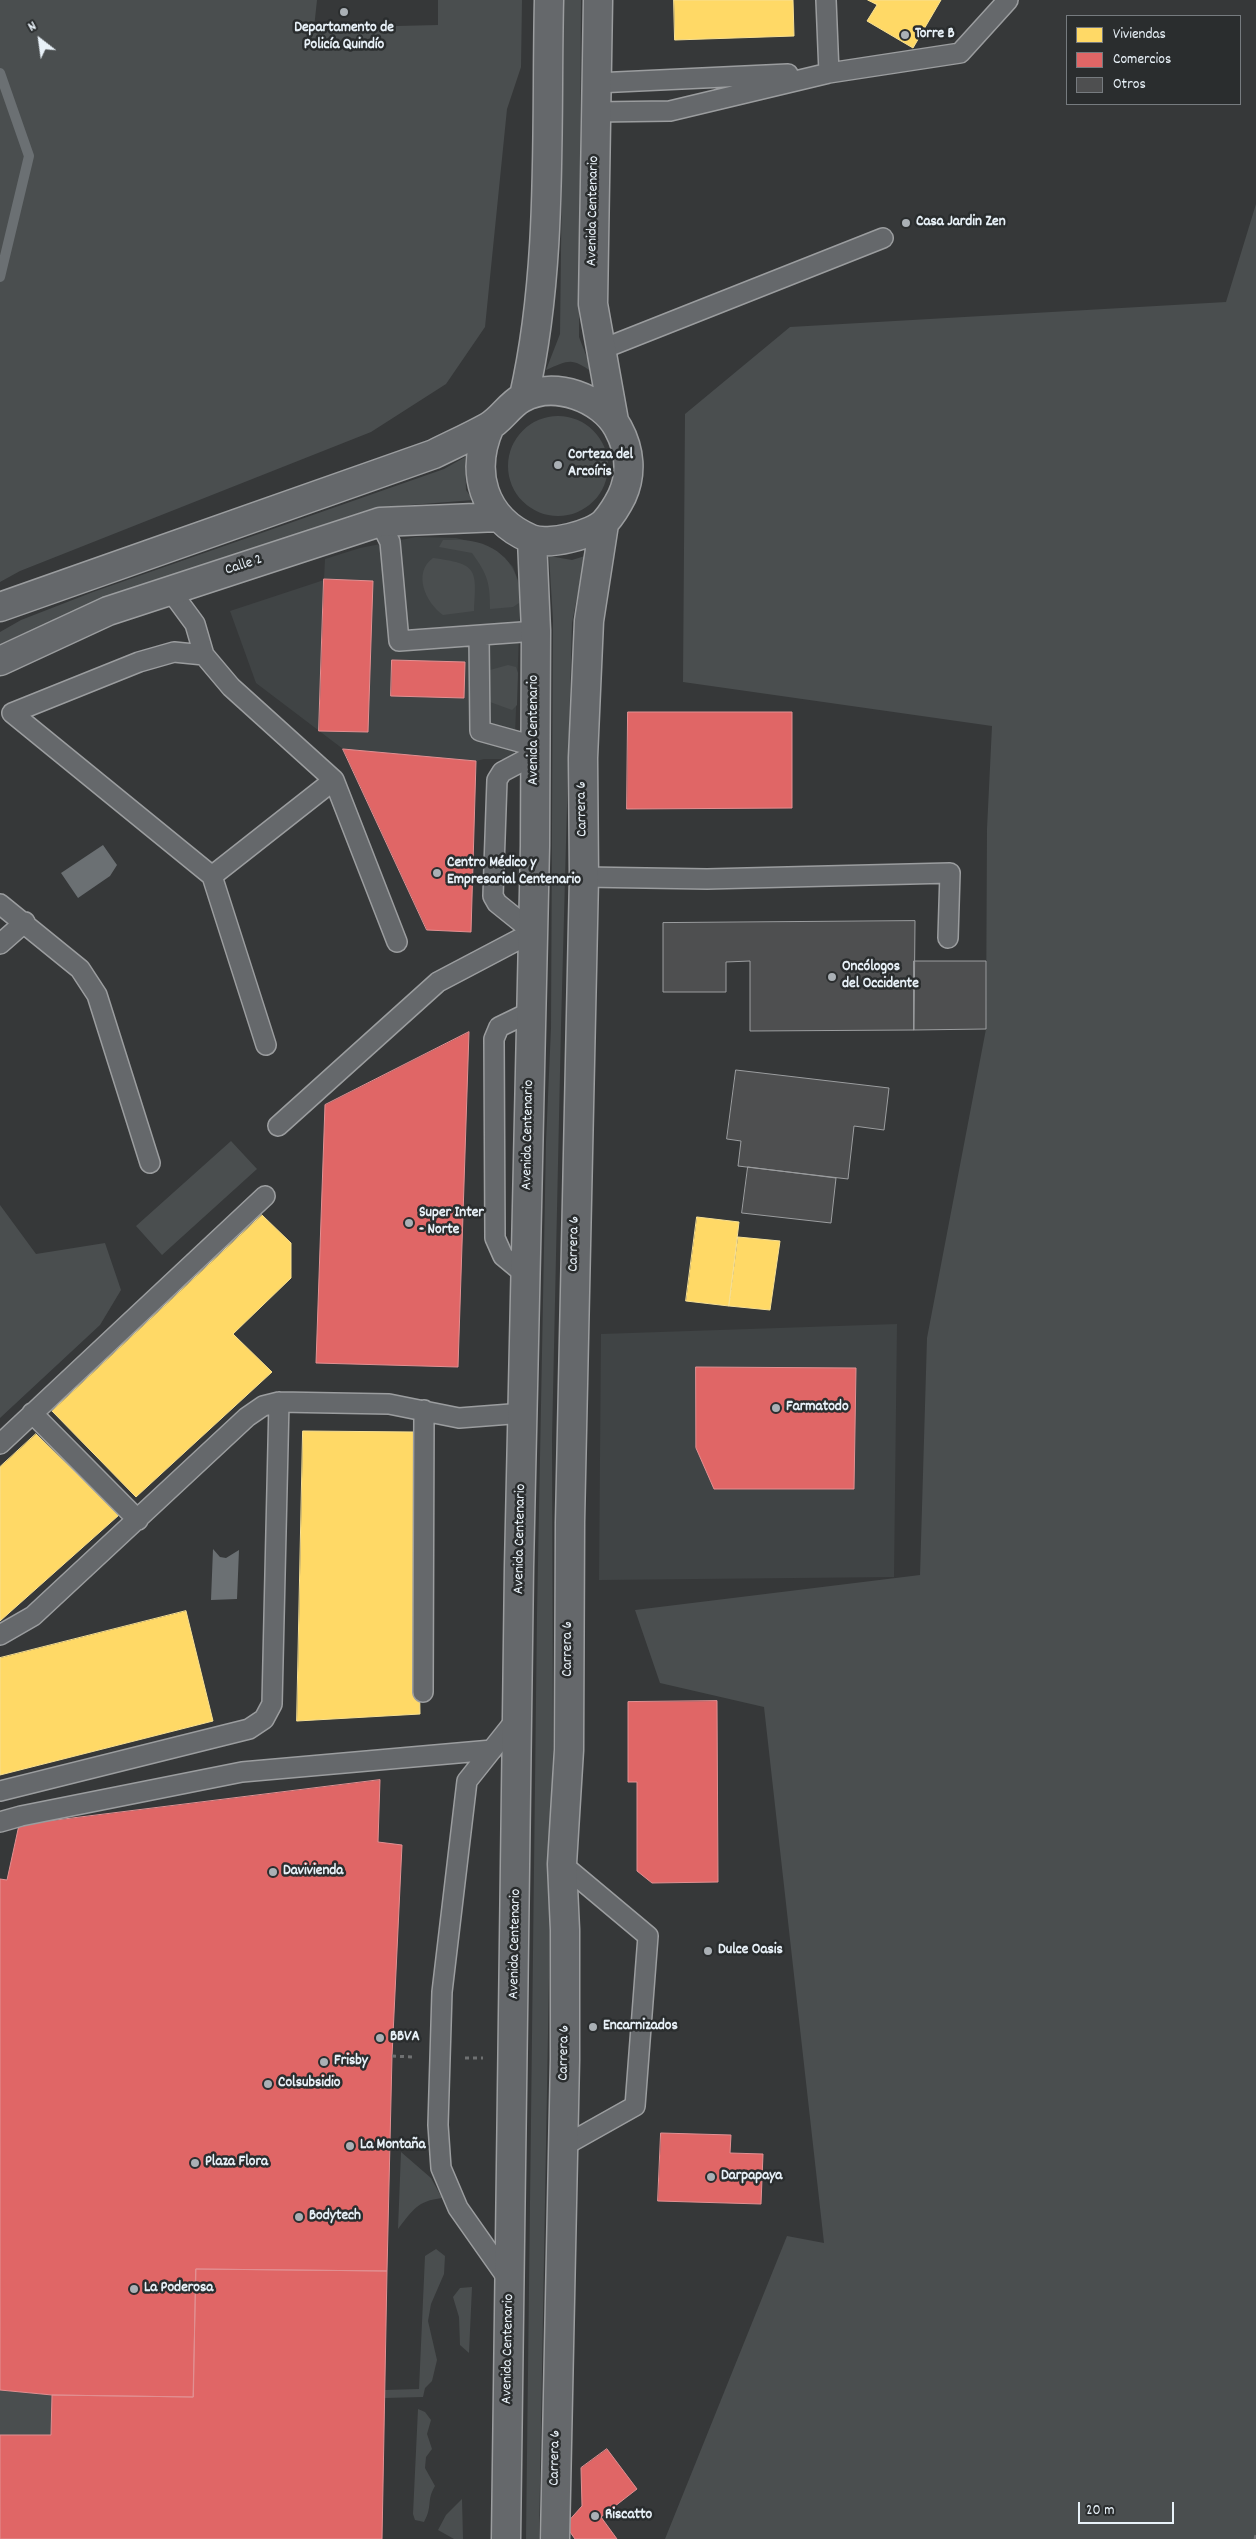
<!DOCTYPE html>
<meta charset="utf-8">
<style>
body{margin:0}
#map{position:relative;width:1256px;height:2539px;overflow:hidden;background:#363839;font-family:Dekko,sans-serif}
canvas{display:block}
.legend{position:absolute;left:1066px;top:15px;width:175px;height:90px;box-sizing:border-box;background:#2a2d2e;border:1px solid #767b7f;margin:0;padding:6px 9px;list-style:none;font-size:15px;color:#e8f1f8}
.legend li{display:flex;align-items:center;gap:10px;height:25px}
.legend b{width:25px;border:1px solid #767b7f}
.north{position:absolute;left:15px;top:15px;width:50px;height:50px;-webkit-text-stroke:4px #2a2d2e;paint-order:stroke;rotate:330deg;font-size:14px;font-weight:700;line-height:20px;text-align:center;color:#e8f1f8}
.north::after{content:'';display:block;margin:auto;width:18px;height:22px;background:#e8f1f8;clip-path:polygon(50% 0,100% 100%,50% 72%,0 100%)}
.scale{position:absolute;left:1078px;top:2502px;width:96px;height:22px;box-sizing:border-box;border:2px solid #e8f1f8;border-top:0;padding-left:6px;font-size:15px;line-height:18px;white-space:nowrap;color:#e8f1f8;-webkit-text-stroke:4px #2a2d2e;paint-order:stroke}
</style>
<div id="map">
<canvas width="1256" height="2539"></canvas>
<ul class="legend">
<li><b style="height:14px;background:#ffd966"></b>Viviendas</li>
<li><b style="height:14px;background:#e06666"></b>Comercios</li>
<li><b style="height:14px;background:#4e4f50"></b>Otros</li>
</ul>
<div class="north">N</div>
<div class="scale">20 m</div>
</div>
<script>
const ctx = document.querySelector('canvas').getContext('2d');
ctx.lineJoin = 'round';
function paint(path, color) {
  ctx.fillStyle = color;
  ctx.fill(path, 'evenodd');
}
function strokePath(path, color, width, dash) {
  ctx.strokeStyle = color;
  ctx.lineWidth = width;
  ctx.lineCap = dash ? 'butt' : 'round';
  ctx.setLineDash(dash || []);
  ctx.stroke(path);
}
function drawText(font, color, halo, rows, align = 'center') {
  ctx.font = font + ' Dekko,sans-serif';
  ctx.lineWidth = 5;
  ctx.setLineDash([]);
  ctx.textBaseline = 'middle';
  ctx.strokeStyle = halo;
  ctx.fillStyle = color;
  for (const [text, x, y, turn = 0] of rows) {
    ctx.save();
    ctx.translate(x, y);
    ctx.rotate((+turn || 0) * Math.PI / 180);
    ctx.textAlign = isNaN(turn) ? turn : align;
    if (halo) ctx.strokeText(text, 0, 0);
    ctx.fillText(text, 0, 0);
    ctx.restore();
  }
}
paint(new Path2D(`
 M416 537 456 538 484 545 504 557 513 567 521 588 514 759H484L476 761 343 749 256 683 230 611 324 580 325 559 360 548Z
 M897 1324 894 1577 599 1580 601 1334Z`), '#404445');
paint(new Path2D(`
 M0 0H317L314 28 438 25V0H522L521 67 507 109 485 327 446 384 371 432 20 571 0 582Z
 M564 0H581L579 337 593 373C572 357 569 360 546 370L560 334Z
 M1256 204V2539H665L787 2236 824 2243 764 1707 660 1683 635 1610 920 1575 927 1338 986 1029 987 829 992 726 683 682 685 414 790 327 1226 302Z
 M508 466a50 50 0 1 1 100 0a50 50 0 1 1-100 0Z
 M465 457 466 490 473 500 373 508 93 603 0 644V632L21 620 93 592 444 469Z
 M443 540C452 540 462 539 471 541 503 546 523 572 519 603L513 607 490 609C490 583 488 575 472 553L439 547Z
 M549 556 572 560 585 556 572 623 561 1026 552 1439 553 1752 539 2539H526L537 1615 546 1142 551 1028 553 620Z
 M433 558C477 564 477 568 474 611L443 615C426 603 412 573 433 558Z
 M508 665 516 667 518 673 517 705 512 710 490 702V670Z
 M231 1141 257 1169 162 1255 136 1226Z
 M0 1205 36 1254 105 1243 121 1290 100 1325 0 1418Z
 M401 2152 431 2178 442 2198C417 2201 413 2210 398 2229Z
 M436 2249 445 2256 444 2274 431 2304 428 2321 437 2360 432 2381 425 2388 423 2397 385 2398V2390L419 2389 425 2256Z
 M472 2287 469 2353 460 2345 459 2317 453 2297 460 2288Z
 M0 2390 52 2395 51 2435H0Z
 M418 2409 425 2412 431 2420 427 2434 432 2449 426 2457 425 2468 435 2486C426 2501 433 2506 424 2522L415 2520 413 2514Z
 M462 2499 463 2539H454L438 2530 446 2515Z`), '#4a4e4f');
paint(new Path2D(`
 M103 845 117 865 110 876 78 898 61 873Z
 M213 1549 220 1557 226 1558 239 1550 237 1599 211 1600Z`), '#6b7073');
const homes = new Path2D(`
 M674 0H793L794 36 675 40Z
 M868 0H941L913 48 867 21 877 5Z
 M262 1215 291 1243V1278L233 1334 272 1372 136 1497 52 1411Z
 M697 1217 739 1222 729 1306 686 1301Z
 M738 1237 780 1241 770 1310 729 1306Z
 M303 1431 415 1432 420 1714 297 1721Z
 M36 1434 119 1515 0 1621V1467Z
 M186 1611 213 1721 0 1775V1658Z`);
paint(homes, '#ffd966');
strokePath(homes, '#f8e092', 1);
const shops = new Path2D(`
 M324 579 373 581 368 732 319 731Z
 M392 660 465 662 464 698 391 696Z
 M628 712H792V808L627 809Z
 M343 749 476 761 471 932 427 930Z
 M469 1032 458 1367 316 1363 325 1105Z
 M696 1367 856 1368 854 1489H714L696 1448Z
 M717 1701 718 1882 652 1883 637 1871V1782H628V1702Z
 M380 1780 378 1842 402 1845 392 2056 387 2271 196 2269 193 2397 52 2395 0 2390V1879L7 1880 19 1825Z
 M661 2133 731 2135 730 2153 763 2154 761 2204 658 2201Z
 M196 2269 387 2271 382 2539H0V2435H51L52 2395 193 2397Z
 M607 2449 637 2489 601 2517 617 2539H575L565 2525 582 2506 581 2468Z`);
paint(shops, '#e06666');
strokePath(shops, '#e29092', 1);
strokePath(new Path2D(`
 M0 73 29 156 0 277`), '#6b7073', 10);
const building = new Path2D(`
 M915 921 914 1030 750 1031V961L726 962V992H663V923Z
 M914 961H986V1029L914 1030Z
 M736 1070 889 1088 884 1130 854 1126 848 1179 738 1166 741 1141 727 1139Z
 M748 1167 836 1178 831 1223 742 1213Z`);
paint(building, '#4e4f50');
strokePath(building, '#9b9d9f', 1);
const lane = new Path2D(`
 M826 0 829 73
 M596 83 788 74
 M596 112 670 111 829 73 960 53 1008 0
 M600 350 883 238
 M380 522 390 542 399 641 536 631
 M170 590 195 624 204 655 231 687 334 780 397 942
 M479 636 480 731 534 746
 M204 655 174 652 139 662 12 713 212 876 334 780
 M212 876 266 1045
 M584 877 707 879 950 873 948 938
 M0 904 80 969 97 995 150 1163
 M0 944 25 922
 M278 1126 438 982 533 932 497 903 493 896 497 780 502 772 534 755
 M527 1276 503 1256 495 1238 494 1039 499 1027 532 1011
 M32 1413 138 1520
 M0 1444 265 1196
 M0 1635 33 1616 247 1417 263 1406 279 1402 389 1404 459 1418 524 1413
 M423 1692 424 1410
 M0 1791 249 1729 264 1719 272 1704 279 1402
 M0 1822 21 1816 242 1772 492 1750
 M562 1864 648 1936 635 2106 562 2147
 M510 2282 458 2208 441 2168 438 2125 442 1992 467 1781 518 1717`);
const secondary = new Path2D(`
 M598 0 593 304 614 421
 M524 396C553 269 546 131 549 0
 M0 607 434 454C452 445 470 437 488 427 501 420 509 405 522 398 554 380 602 398 618 428 630 450 632 474 622 496 617 506 612 514 605 522 593 535 548 546 531 539 482 518 470 471 490 426
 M0 661 108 611 380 522 499 517
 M506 2539 519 1567 535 846 536 631 532 540
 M555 2539 565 2059V1930L562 1864 569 1750 570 1522 584 877 583 758 589 621 604 524`);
strokePath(lane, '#9b9d9f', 22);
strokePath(secondary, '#9b9d9f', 31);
strokePath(new Path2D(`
 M392 2056 413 2057
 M465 2058H483
 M1255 2539 1256 2535`), '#6f7172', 3, [4, 4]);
strokePath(lane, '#65686b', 19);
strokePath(secondary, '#65686b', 28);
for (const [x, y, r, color] of [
 [344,12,5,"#aab0b5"],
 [905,35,5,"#aab0b5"],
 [906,223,5,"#aab0b5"],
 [558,465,5,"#aab0b5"],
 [437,873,5,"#aab0b5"],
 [832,977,5,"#aab0b5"],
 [409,1223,5,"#aab0b5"],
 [776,1408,5,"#aab0b5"],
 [273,1872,5,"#aab0b5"],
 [708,1951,5,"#aab0b5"],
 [593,2027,5,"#aab0b5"],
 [380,2038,5,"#aab0b5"],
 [324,2062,5,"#aab0b5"],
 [268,2084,5,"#aab0b5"],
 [350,2146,5,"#aab0b5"],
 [195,2163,5,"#aab0b5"],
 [711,2177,5,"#aab0b5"],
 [299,2217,5,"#aab0b5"],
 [134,2289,5,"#aab0b5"],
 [595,2516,5,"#aab0b5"]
]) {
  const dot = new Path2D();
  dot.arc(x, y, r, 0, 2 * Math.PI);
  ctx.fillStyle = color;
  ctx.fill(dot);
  strokePath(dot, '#2a2d2e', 2);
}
drawText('bold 15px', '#e8f1f8', '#2a2d2e', [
 ["Departamento de",344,29,"center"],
 ["Policía Quindío",344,46,"center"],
 ["Torre B",915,35],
 ["Casa Jardin Zen",916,223],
 ["Corteza del",568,456],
 ["Arcoíris",568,473],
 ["Centro Médico y",447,864],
 ["Empresarial Centenario",447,881],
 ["Oncólogos",842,968],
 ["del Occidente",842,985],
 ["Super Inter",419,1214],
 ["- Norte",419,1231],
 ["Farmatodo",786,1408],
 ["Davivienda",283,1872],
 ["Dulce Oasis",718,1951],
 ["Encarnizados",603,2027],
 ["BBVA",390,2038],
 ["Frisby",334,2062],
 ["Colsubsidio",278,2084],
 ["La Montaña",360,2146],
 ["Plaza Flora",205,2163],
 ["Darpapaya",721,2177],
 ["Bodytech",309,2217],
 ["La Poderosa",144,2289],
 ["Riscatto",605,2516]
], 'left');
drawText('15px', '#e8f1f8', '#2a2d2e', [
 ["Avenida Centenario",594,211,-89],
 ["Calle 2",244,566,-18],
 ["Avenida Centenario",535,730,-90],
 ["Carrera 6",583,809,-91],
 ["Avenida Centenario",529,1135,-89],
 ["Carrera 6",575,1244,-89],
 ["Avenida Centenario",521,1539,-89],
 ["Carrera 6",569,1649,-90],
 ["Avenida Centenario",516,1944,-89],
 ["Carrera 6",565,2053,-89],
 ["Avenida Centenario",509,2349,-89],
 ["Carrera 6",556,2458,-89]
]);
</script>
